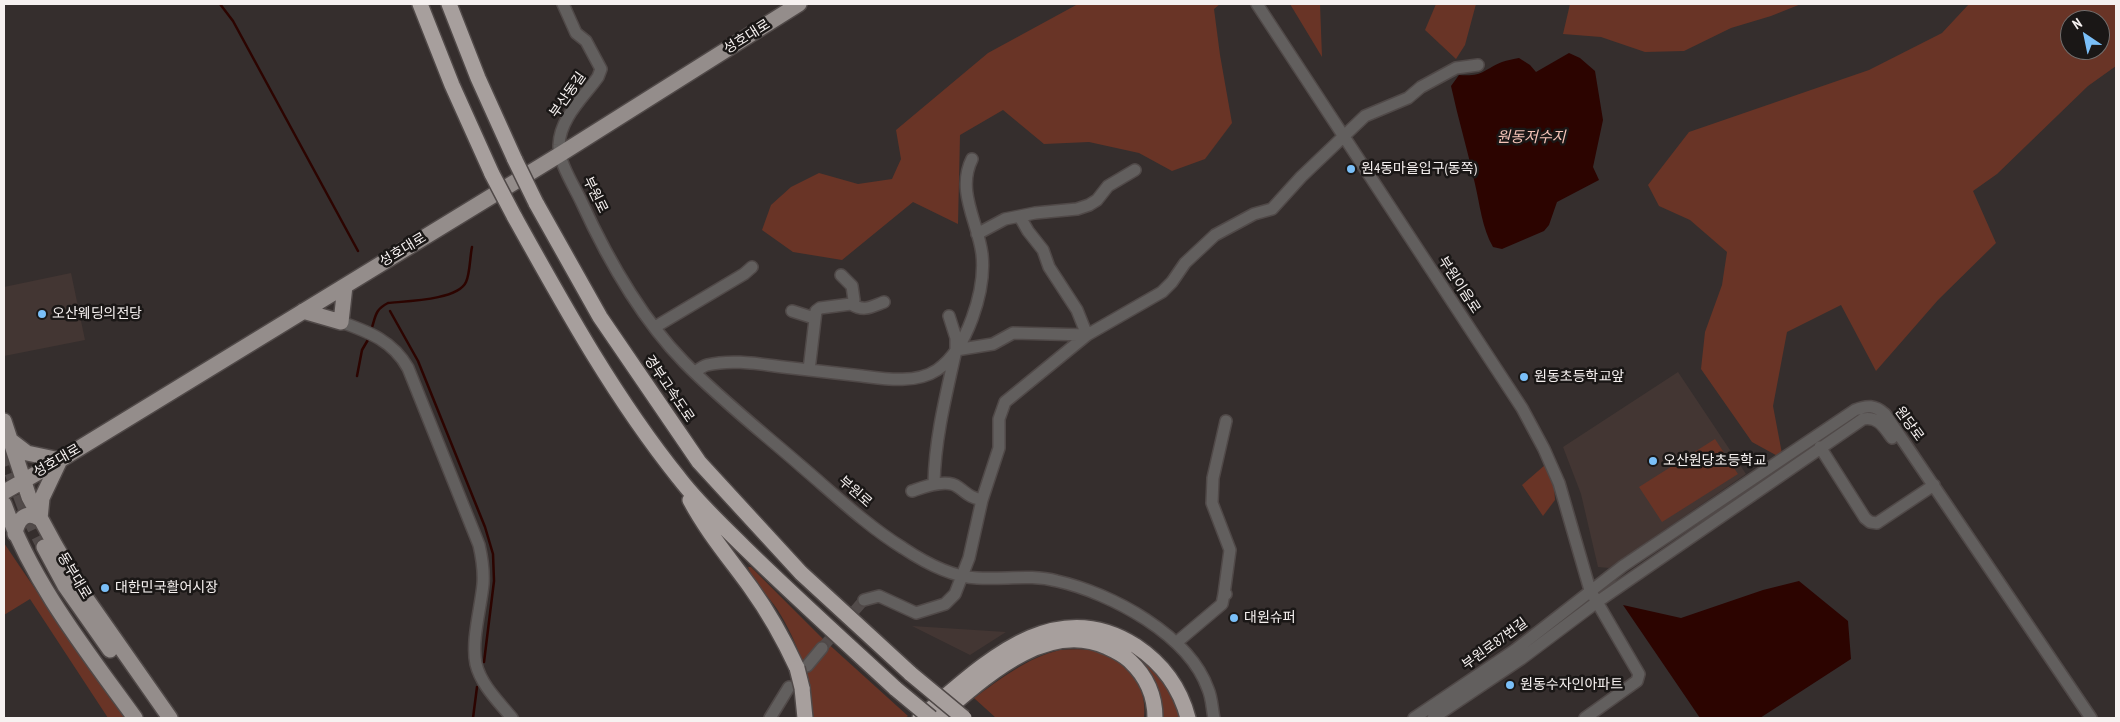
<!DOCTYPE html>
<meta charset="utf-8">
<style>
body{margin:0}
#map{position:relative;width:2120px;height:722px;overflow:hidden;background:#352e2d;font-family:"PT Sans Narrow",sans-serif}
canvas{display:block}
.frame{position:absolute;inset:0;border:5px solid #f6f1f0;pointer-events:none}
.north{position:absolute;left:2060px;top:10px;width:50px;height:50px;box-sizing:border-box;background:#1a1716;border:1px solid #726e6d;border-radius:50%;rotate:326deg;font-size:14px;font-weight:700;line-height:20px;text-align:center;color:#f6f1f0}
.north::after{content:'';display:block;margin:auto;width:18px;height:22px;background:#7abff8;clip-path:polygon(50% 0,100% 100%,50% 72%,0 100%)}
</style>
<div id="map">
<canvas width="2120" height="722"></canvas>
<div class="frame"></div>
<div class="north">N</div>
</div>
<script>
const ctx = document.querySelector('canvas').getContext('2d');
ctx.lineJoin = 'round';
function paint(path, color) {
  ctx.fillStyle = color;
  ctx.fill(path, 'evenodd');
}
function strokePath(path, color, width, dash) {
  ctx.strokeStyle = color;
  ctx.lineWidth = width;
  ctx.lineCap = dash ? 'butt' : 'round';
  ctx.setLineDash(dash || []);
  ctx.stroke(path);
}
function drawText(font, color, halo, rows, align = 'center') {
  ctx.font = font + ' "PT Sans Narrow","Noto Sans KR",sans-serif';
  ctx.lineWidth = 5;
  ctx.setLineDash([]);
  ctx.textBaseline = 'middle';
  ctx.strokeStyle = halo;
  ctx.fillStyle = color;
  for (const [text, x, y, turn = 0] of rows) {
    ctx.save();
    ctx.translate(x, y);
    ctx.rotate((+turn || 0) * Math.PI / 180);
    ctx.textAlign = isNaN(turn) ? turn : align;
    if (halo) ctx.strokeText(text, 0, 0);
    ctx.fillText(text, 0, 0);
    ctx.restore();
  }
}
paint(new Path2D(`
 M71 273 85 340 4 356V287Z
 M1678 372 1746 474 1609 568 1598 567 1581 494 1563 447Z
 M912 626 1006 632 970 655Z`), '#433633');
paint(new Path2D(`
 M1078 4H1220L1214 9 1220 55 1232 123 1205 159 1172 171 1139 153 1089 142 1044 144 1003 110 960 135 958 224 913 202 842 260 793 252 762 230 771 205 791 187 819 173 858 184 892 179 901 159 896 130 988 53Z
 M1290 4H1320L1322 57Z
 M1436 4H1476L1465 45 1456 59 1425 30Z
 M1570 4H1801L1771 16 1731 28 1684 51 1645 52 1601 37 1563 34Z
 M1969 4H2116V66L2088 86 1997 174 1973 191 1996 243 1938 300 1876 371 1841 305 1787 332 1773 406 1783 459 1752 442 1701 369 1705 332 1722 285 1727 252 1690 220 1659 206 1648 185 1689 132 1869 70 1942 33ZM2070 20H2100V50H2070Z
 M1715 439 1738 474 1662 522 1639 487Z
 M1545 465 1554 484 1555 500 1543 516 1522 485Z
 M4 543C43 602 86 659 125 718H108L30 599 4 615Z
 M748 567H751L824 640 908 716 905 718H814C807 675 801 647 777 609 768 596 753 582 748 567Z
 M1060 650C1071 649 1083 649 1094 650 1127 655 1148 687 1144 718H996L974 698C1001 679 1026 658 1060 650Z
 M1131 652H1134L1142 656 1172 690 1182 718H1161Z`), '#693426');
paint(new Path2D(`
 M1569 53 1580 58 1595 71 1603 120 1593 167 1599 180 1557 202 1549 225 1544 231 1502 249 1493 247C1482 228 1480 205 1475 184 1468 151 1458 119 1451 86L1459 75C1483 77 1483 70 1502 62 1507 60 1514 59 1519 58L1530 65 1536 72Z
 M1799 581 1848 621 1851 659 1760 718H1700L1623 605 1681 618 1763 590Z`), '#2c0400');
strokePath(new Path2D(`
 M220 4 233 21 358 251
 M390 311 418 361 485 527 493 554 494 581 484 662
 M371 330C376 317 374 310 388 303 407 301 458 300 466 282 470 274 470 256 472 247
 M357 376 362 350 369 338
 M473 718 477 687`), '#2c0400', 2.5);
strokePath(new Path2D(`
 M822 648 864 600`), '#524b4a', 11, [11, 5.5]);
strokePath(new Path2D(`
 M4 451 27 513 44 547`), '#524b4a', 15, [15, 8]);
const minor = new Path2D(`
 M563 4 576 33 586 41 601 69 598 77C583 98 560 118 559 145 558 161 574 186 581 201 607 258 640 317 684 362 720 399 762 432 801 466 834 494 866 525 903 548 924 562 952 577 977 578 1004 580 1030 574 1057 581 1111 593 1189 635 1208 689 1212 698 1212 709 1214 718
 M1257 4 1522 408 1544 449 1559 483 1590 590 1639 674 1637 681 1585 718
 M977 234 1005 219 1035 213 1077 209 1089 205 1097 200 1108 186 1135 170
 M851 304C864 312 871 307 884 302
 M792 311 814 318
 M341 322C369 332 393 341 408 368L479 545C482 558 484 570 483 584 481 607 471 641 476 664 481 685 499 702 512 718
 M655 327 744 274 752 267
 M956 350 993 344 1013 333 1087 335 1077 310 1049 267 1043 250 1028 231 1020 217
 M809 370 816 311 820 308 851 304 854 300 852 286 841 275
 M695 372C699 369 703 366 707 365 732 359 759 364 783 367 810 370 836 373 862 376 885 379 916 384 937 370 967 350 986 290 982 254 978 222 956 191 972 159
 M1820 447 1865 518 1870 522 1877 523 1934 485
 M934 483C935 438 946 395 956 350V338L949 316
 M912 491C924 487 947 478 958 487 968 494 969 497 982 500
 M1224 594 1230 550 1212 503 1213 478 1226 421
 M864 600 879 596 916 613 945 604 955 594 969 558 982 500 999 448V419L1005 402 1087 335 1162 292 1172 282 1185 263 1215 235 1254 214 1272 209 1301 177 1365 116 1408 98 1421 87 1456 68 1478 65
 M1177 642 1222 604 1224 594H1226
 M807 666 822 648
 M770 718 789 687
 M1414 718 1515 650 1623 566 1855 410C1867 405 1875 405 1885 414L2091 718
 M1433 718 1521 659 1597 602 1863 419C1878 416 1884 427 1892 438`);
const major = new Path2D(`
 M303 311 341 322 345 286
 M4 421 29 497 55 545 86 598 170 718
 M10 440 27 453 60 460 42 498 40 519C26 509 17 520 15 534
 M4 492 60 460 559 155 799 4
 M4 504C33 584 86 650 135 718
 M44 547 65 586 110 650`);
const highway = new Path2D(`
 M420 4 452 85 492 174
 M449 4 478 78 515 160
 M536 203 600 317 699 462 801 573 911 674
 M514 216C564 306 614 397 679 478 698 503 722 525 744 547 793 595 845 642 896 689
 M690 500C707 532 730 559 751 588 769 613 784 640 797 668
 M802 688 805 718
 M920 718C981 667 1052 592 1136 646 1163 664 1180 687 1188 718
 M937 718C981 681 1045 618 1107 647 1116 651 1123 654 1130 661 1147 677 1155 695 1155 718`);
strokePath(minor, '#504948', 14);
strokePath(major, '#504948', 18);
strokePath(highway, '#504948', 18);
strokePath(minor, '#625f5e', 11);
strokePath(major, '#948d8b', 15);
strokePath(highway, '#a79f9d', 15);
const highwayBridge = new Path2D(`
 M515 160 536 203
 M492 174 514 216
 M797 668 802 688
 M911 674 964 718
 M896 689 931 718`);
strokePath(highwayBridge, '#504948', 18, []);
strokePath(highwayBridge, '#a79f9d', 15);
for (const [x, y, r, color] of [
 [1351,169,5,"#7abff8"],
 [42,314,5,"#7abff8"],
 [1524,377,5,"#7abff8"],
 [1653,461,5,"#7abff8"],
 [105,588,5,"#7abff8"],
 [1234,618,5,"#7abff8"],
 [1510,685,5,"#7abff8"]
]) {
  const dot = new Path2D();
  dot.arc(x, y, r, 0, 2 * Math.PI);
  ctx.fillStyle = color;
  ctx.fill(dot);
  strokePath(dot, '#1a1716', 2);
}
drawText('14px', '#f6f1f0', '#1a1716', [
 ["성호대로",747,37,-32],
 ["부산동길",568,95,-55],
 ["부원로",595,195,64],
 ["성호대로",403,250,-31],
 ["부원이음로",1459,285,57],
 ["경부고속도로",669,389,56],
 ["원당로",1909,424,54],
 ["성호대로",57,461,-30],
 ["부원로",855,492,41],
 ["동부대로",74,576,59],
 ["부원로87번길",1495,644,-36]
]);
drawText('14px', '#f6f1f0', '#1a1716', [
 ["원4동마을입구(동쪽)",1361,169],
 ["오산웨딩의전당",52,314],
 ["원동초등학교앞",1534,377],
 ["오산원당초등학교",1663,461],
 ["대한민국활어시장",115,588],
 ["대원슈퍼",1244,618],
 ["원동수자인아파트",1520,685]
], 'left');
drawText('italic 15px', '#f6c5b9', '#1a1716', [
 ["원동저수지",1531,138]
]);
</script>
